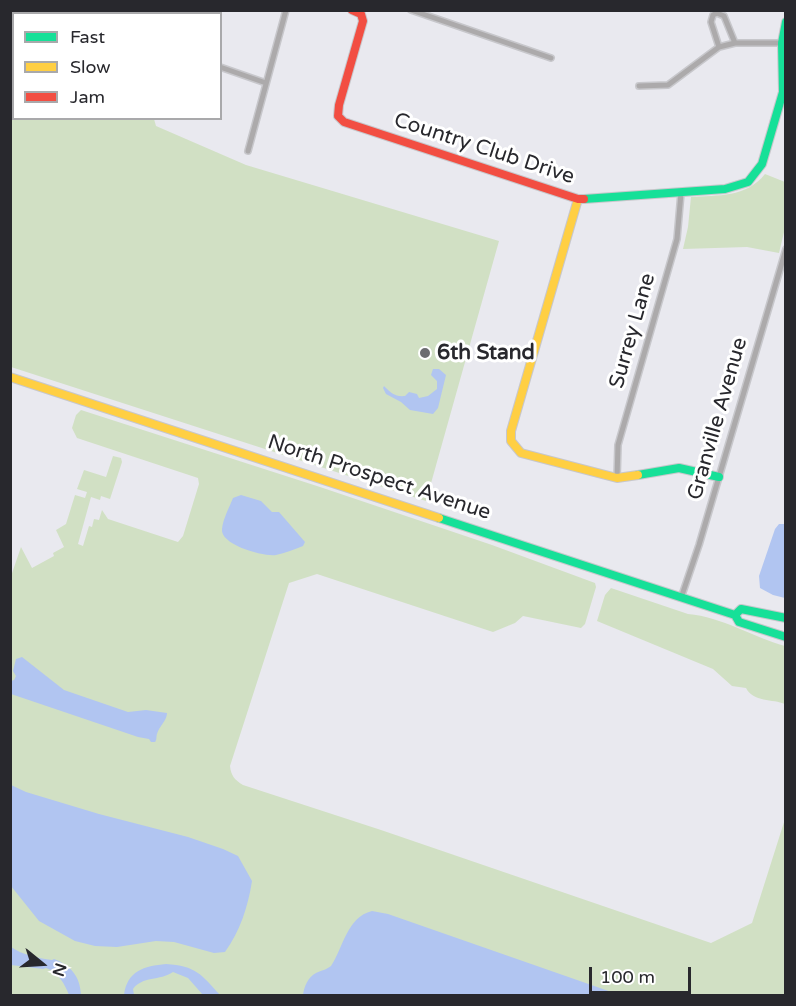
<!DOCTYPE html>
<style>
body{margin:0}
#map{position:relative;width:796px;height:1006px;overflow:hidden;background:#e9e9ef;font-family:"Varela Round",sans-serif}
canvas{display:block}
.frame{position:absolute;inset:0;border:12px solid #28282d;pointer-events:none}
.legend{position:absolute;left:12px;top:12px;width:210px;height:108px;box-sizing:border-box;background:#fff;border:2px solid #a9a9ab;margin:0;padding:8px 10px;list-style:none;font-size:18px;color:#28282d}
.legend li{display:flex;align-items:center;gap:12px;height:30px}
.legend b{width:30px;border:2px solid #a9a9ab}
.north{position:absolute;left:12px;top:934px;width:60px;height:60px;-webkit-text-stroke:4px #fff;paint-order:stroke;rotate:108deg;font-size:16px;font-weight:700;line-height:24px;text-align:center;color:#28282d}
.north::after{content:'';display:block;margin:auto;width:21px;height:27px;background:#28282d;clip-path:polygon(50% 0,100% 100%,50% 72%,0 100%)}
.scale{position:absolute;left:589px;top:967px;width:102px;height:27px;box-sizing:border-box;border:3px solid #28282d;border-top:0;padding-left:8px;font-size:18px;line-height:21px;white-space:nowrap;color:#28282d;-webkit-text-stroke:4px #fff;paint-order:stroke}
</style>
<div id="map">
<canvas width="796" height="1006"></canvas>
<div class="frame"></div>
<ul class="legend">
<li><b style="height:8px;background:#16e098"></b>Fast</li>
<li><b style="height:8px;background:#ffcf43"></b>Slow</li>
<li><b style="height:8px;background:#f24e42"></b>Jam</li>
</ul>
<div class="north">N</div>
<div class="scale">100 m</div>
</div>
<script>
const ctx = document.querySelector('canvas').getContext('2d');
ctx.lineJoin = 'round';
function paint(path, color) {
  ctx.fillStyle = color;
  ctx.fill(path, 'evenodd');
}
function strokePath(path, color, width, dash) {
  ctx.strokeStyle = color;
  ctx.lineWidth = width;
  ctx.lineCap = dash ? 'butt' : 'round';
  ctx.setLineDash(dash || []);
  ctx.stroke(path);
}
function drawText(font, color, halo, rows, align = 'center') {
  ctx.font = font + ' "Varela Round",sans-serif';
  ctx.lineWidth = 6;
  ctx.setLineDash([]);
  ctx.textBaseline = 'middle';
  ctx.strokeStyle = halo;
  ctx.fillStyle = color;
  for (const [text, x, y, turn = 0] of rows) {
    ctx.save();
    ctx.translate(x, y);
    ctx.rotate((+turn || 0) * Math.PI / 180);
    ctx.textAlign = isNaN(turn) ? turn : align;
    if (halo) ctx.strokeText(text, 0, 0);
    ctx.fillText(text, 0, 0);
    ctx.restore();
  }
}
paint(new Path2D(`
 M120 10 121 13 14 14V118L154 119 156 126 246 165 499 241 426 501 11 367V11Z
 M765 174 785 182V228L779 253 747 247 683 249 688 227 691 197C718 195 746 198 765 174Z
 M81 410 320 487 492 545 595 583 596 587 585 624 581 628 523 616 515 623 493 632 317 574 289 583 230 766C231 776 235 780 243 785L381 830 711 943 752 923 785 819V995L11 996 10 579 21 547 32 568 54 556 53 553 64 547 56 530 66 524 75 495 85 498 87 492 77 489 84 470 106 477 113 456 121 458 122 462 110 499 101 496 100 500 91 497 78 544 83 546 89 526 92 527 94 519 99 520 102 510 108 519 178 542 183 536 199 484 198 478 77 438 72 428 76 415Z
 M611 588 688 614C722 617 753 637 785 646V704C773 699 753 702 746 688L732 686 713 669 597 621 605 595Z`), '#d1e0c4');
paint(new Path2D(`
 M433 369H439L446 375 438 408 433 414 410 410 401 402 386 394 383 388 384 386C391 393 395 397 405 396L409 392 417 394 419 398 428 396 437 389V381L431 375Z
 M241 495 261 501 272 512H279L305 542 303 546C295 549 285 553 276 555 264 557 220 545 222 529 223 519 229 508 233 498Z
 M779 524H785V598L773 595 760 588 759 576 775 529Z
 M22 657 64 690 128 712 146 710 167 713C167 721 159 726 157 734 156 737 157 740 155 742H151L149 739 138 737 11 694V681L14 680 16 676 13 671 16 659Z
 M11 785 26 792 99 814 188 837 223 849 238 856 252 881C248 907 240 931 225 952L214 953 174 942 156 941 117 947 95 946 75 941 39 921 11 886Z
 M372 911 388 914 620 995H303C304 987 308 977 316 973 322 970 326 970 331 966 343 948 347 917 372 911Z
 M11 947C23 955 37 958 52 960L54 959C72 966 80 977 81 995H69C64 983 59 973 46 968L43 969 11 965Z
 M166 964C196 966 201 974 220 995H203L188 978 173 972C160 981 142 976 133 989L134 995H124C127 971 144 966 166 964Z`), '#b1c5f1');
const street = new Path2D(`
 M190 10V14
 M411 10 551 58
 M719 47 711 22 713 15 717 13 724 16 735 43
 M220 67 266 83
 M639 86 668 85 719 47 735 43H782
 M248 151 286 10
 M617 478 618 445 677 239 681 193
 M681 598 699 545 786 249`);
const fast = new Path2D(`
 M584 199 725 189 748 182 762 164 783 92 782 43 786 22
 M638 475 679 468 719 477
 M439 518 735 615 739 622 786 637
 M735 615 741 609 786 618`);
const slow = new Path2D(`
 M578 199 511 431V441L521 453 617 478 638 475
 M10 377 439 518`);
const jam = new Path2D(`
 M352 10 361 14 363 21 339 105 338 116 344 122 578 199H584`);
strokePath(street, '#c7c7cb', 8);
strokePath(fast, '#c7c7cb', 10);
strokePath(slow, '#c7c7cb', 10);
strokePath(jam, '#c7c7cb', 10);
strokePath(street, '#acaaab', 5);
strokePath(fast, '#16e098', 8);
strokePath(slow, '#ffcf43', 8);
strokePath(jam, '#f24e42', 8);
for (const [x, y, r, color] of [
 [425,353,6,"#6c6c71"]
]) {
  const dot = new Path2D();
  dot.arc(x, y, r, 0, 2 * Math.PI);
  ctx.fillStyle = color;
  ctx.fill(dot);
  strokePath(dot, '#fff', 2);
}
drawText('21px', '#28282d', '#fff', [
 ["Country Club Drive",484,149,18],
 ["Surrey Lane",633,331,-74],
 ["Granville Avenue",718,419,-74],
 ["North Prospect Avenue",379,478,18]
]);
drawText('bold 21px', '#28282d', '#fff', [
 ["6th Stand",437,353]
], 'left');
</script>
